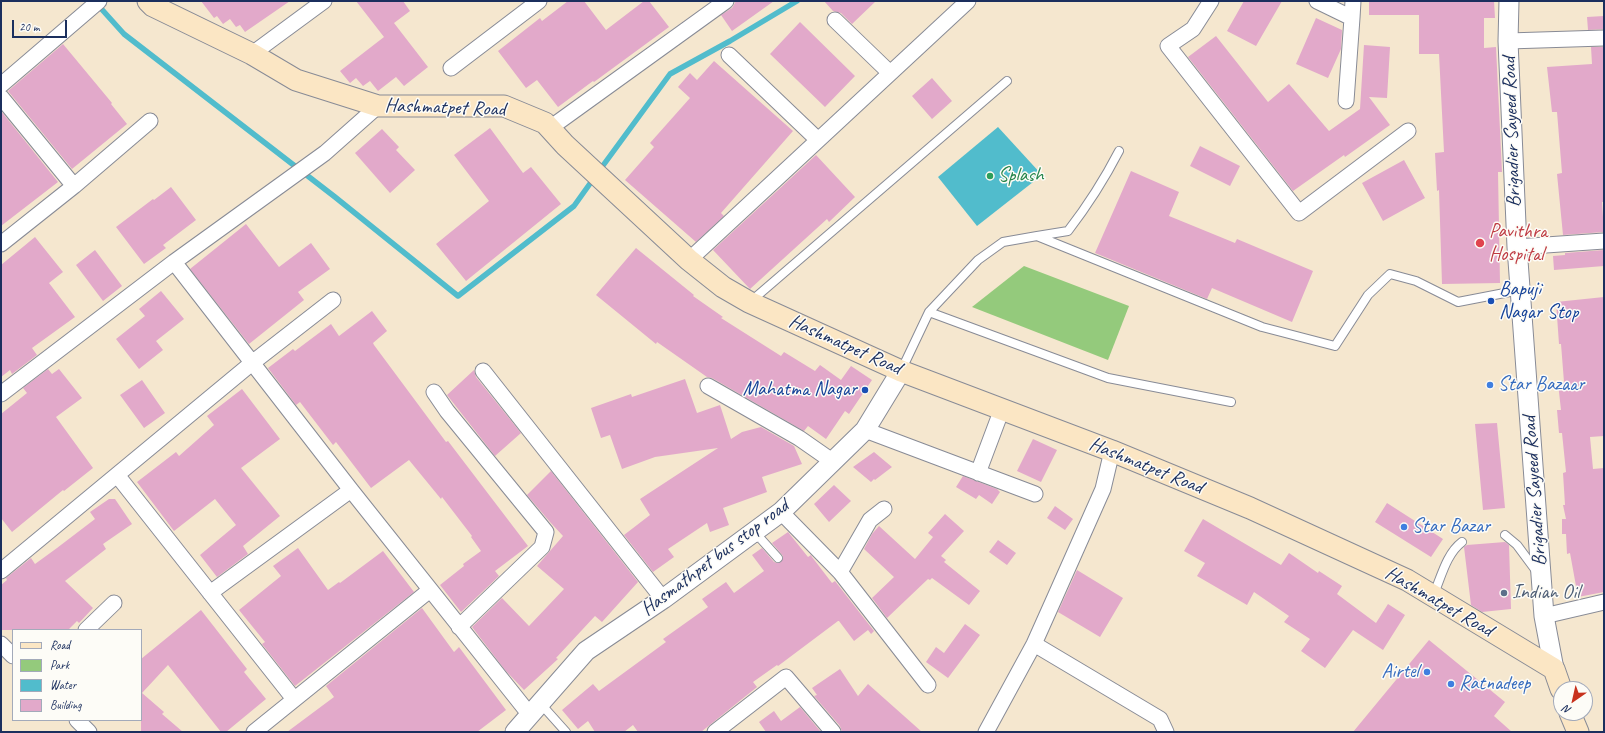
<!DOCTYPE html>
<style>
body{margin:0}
#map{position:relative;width:1605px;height:733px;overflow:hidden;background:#f5e7cf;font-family:Caveat,sans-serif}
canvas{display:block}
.frame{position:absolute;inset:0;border:2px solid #1b2f5e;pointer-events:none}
.legend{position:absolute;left:12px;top:629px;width:130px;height:92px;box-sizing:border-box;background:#fdfcf7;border:1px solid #a3aaba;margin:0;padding:5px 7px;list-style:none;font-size:12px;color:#1b2f5e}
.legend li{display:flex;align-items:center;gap:8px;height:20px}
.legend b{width:20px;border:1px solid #a3aaba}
.north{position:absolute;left:1553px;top:681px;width:40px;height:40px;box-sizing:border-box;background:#fdfcf7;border:1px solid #a3aaba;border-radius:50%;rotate:214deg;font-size:11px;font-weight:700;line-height:16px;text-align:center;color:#1b2f5e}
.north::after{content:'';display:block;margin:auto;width:14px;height:18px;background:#c8321e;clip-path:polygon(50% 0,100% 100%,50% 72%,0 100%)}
.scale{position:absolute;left:12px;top:20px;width:55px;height:18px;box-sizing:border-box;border:2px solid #1b2f5e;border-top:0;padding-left:5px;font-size:12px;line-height:14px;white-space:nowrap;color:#1b2f5e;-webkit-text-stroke:3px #fdfcf7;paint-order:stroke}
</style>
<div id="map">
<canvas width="1605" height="733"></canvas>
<div class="frame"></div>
<ul class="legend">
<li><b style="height:5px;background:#fbe6c4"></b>Road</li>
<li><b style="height:11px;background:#94ca7c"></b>Park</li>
<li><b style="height:11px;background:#51bccc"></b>Water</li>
<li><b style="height:11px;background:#e2a9ca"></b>Building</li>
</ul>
<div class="north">N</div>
<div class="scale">20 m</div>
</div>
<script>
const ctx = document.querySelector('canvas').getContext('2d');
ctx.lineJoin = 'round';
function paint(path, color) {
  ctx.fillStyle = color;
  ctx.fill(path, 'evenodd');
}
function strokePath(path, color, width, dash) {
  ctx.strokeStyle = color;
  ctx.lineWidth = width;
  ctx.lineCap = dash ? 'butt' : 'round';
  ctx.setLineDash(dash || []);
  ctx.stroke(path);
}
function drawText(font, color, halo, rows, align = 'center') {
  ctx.font = font + ' Caveat,sans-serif';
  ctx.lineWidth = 3;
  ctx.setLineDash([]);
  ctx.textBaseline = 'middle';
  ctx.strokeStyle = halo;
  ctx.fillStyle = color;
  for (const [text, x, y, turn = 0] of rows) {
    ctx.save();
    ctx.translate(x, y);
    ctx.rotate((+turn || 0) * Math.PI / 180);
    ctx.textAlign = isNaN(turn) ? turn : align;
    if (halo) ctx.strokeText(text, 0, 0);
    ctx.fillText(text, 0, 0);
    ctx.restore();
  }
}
paint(new Path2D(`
 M1024 266 1129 306 1108 360 972 307Z`), '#94ca7c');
paint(new Path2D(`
 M998 127 1042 175 977 226 938 177Z`), '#51bccc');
strokePath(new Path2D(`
 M97 4 124 34 335 197 458 296 574 206 594 178
 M599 171 670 74 730 41 797 1`), '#51bccc', 5.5);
paint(new Path2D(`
 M201 1H290L245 32 240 25 236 27 230 19 223 24 217 16 214 18Z
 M356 1H403L410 11 394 23 428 67 404 86 396 77 378 91 370 81 363 86 356 78 350 83 340 71 384 37Z
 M568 1H584L606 30 644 1H649L669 27 594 82 593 81 558 107 537 80 526 88 498 51 540 18 542 21Z
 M736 1H774L732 31 721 15 732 8Z
 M824 1H876L852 24 841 13 833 11Z
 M1244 1H1282L1256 46 1227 31Z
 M1369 1H1494L1495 18H1484V48L1496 47 1502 172H1498L1500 283 1442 284 1439 190 1437 191 1435 153 1444 152 1439 54H1419V15H1369Z
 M1604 16V29L1588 30 1587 17Z
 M1316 18 1342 30 1341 49 1328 78 1296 64Z
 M800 22 855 76 825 107 770 54Z
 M1216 36 1268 102 1289 84 1329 131 1360 109 1364 45 1390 47 1387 98 1369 97 1390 125 1345 157 1344 155 1293 191 1188 57Z
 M63 44 112 103 111 104 127 124 72 169 8 91Z
 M1591 47H1604V202H1602L1604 232 1563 235 1557 174 1562 173 1557 112H1552L1547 67 1592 64Z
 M714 61 793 131 721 213 724 216 696 242 625 180 654 147 650 143 690 98 678 87 690 73 697 80Z
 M932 78 952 101 932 119 912 96Z
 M1 111 58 182 1 226Z
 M490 128 523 173 531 167 561 204 466 281 436 244 489 201 454 155Z
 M382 129 399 147 396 150 415 170 390 193 355 153Z
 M1200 146 1240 166 1230 186 1190 166Z
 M816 155 855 197 829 222 827 219 750 289 713 250Z
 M1404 160 1425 198 1383 221 1362 183Z
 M1131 171 1179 192 1169 216 1235 243 1237 239 1313 271 1292 322 1212 288 1207 299 1095 253Z
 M171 187 196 220 163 245 166 248 144 264 116 227 153 199 154 200Z
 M246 224 279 267 311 243 330 269 298 292 304 300 249 344 190 269Z
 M35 237 63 272 49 283 75 317 32 348 37 355 12 374 10 370 1 377V265Z
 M636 248 694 295 693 296 723 317 721 318 781 356 784 352 815 371 820 365 841 380 851 366 872 380 849 414 845 411 826 439 808 426 804 431 712 378 707 377 657 342 656 344 596 295Z
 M95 250 122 286 103 301 76 265Z
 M1604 250V266L1554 270 1553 256 1565 255V253Z
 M161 291 184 319 156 341 163 350 139 369 116 339 145 316 139 309Z
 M1604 297V436L1590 437 1593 469 1604 468V592L1578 597 1570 553 1567 554 1566 534H1562V519H1566L1563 505H1565L1563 473 1566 472 1562 433H1559L1557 410H1561L1558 383 1564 382 1561 344H1559L1556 302Z
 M372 311 387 331 373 343 374 345 446 442 448 441 528 546 495 571 499 576 461 612 440 585 464 566 463 564 481 551 471 537 472 536 442 497 441 499 409 460 371 488 336 442 333 445 300 402 296 405 268 368 293 349 295 351 331 324 339 336Z
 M48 369 52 374 59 369 82 398 56 417 93 468 64 491 63 490 12 532 1 518V414L27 393 23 388Z
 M474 370 476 377 521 433 495 456 447 395Z
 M685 379 697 413 720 405 731 439 742 432 761 427 794 446 802 464 762 477 767 492 723 508 729 525 710 532 707 523 668 549 674 557 653 572 624 535 650 515 640 499 718 448 655 457 622 469 610 435 601 438 591 408 631 394 632 397Z
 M142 380 165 413 144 428 120 395Z
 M242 389 280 439 241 468 280 516 243 546 248 554 217 577 200 555 236 525 215 499 174 531 137 482 176 452 179 456 214 425 207 416Z
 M1497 423 1505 508 1483 510 1475 424Z
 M1033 439 1057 450 1041 482 1017 471Z
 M874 452 892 467 875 480 874 479 871 482 853 467Z
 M551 471 638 582 602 622 595 616 556 658 558 659 524 690 505 670 472 627 502 598 529 626 564 589 537 566 563 536 550 522 527 495Z
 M963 476 997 489 1000 492 992 504 979 495 976 499 956 487Z
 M834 485 851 501 829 522 814 504Z
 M109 499H115L132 524 103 544 106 549 65 581 93 608 79 623 77 621 68 630H1V585L7 580 6 578 31 558 35 564 57 548 95 519 90 512Z
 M1387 503 1443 539 1431 557 1375 522Z
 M1055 506 1073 519 1065 530 1047 518Z
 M945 514 964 531 941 556 946 560 944 562 980 591 969 605 932 578 930 580 928 579 887 618 872 598 894 577 864 549 872 534 879 526 915 559 933 537 928 533Z
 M1203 519 1281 565 1289 553 1318 573 1319 571 1342 586 1337 594 1376 623 1388 604 1405 615 1383 650 1353 630 1325 668 1301 651 1310 639 1284 622 1289 616 1254 592 1247 605 1197 576 1205 563 1184 551Z
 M788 532 808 557 811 555 812 557 832 583 835 581 874 631 871 634 868 630 854 641 839 621H838L778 666 777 665 753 682 757 687 701 732H638L633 725 624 732H595L588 721 578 729 562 710 593 684 599 691 666 642 663 639 708 607 702 599 726 582 734 593 764 571 752 555 762 548 774 562 777 563 781 562 783 556 772 543Z
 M998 540 1016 553 1007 565 989 552Z
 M1505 542 1509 545 1511 609 1482 612 1471 605 1464 547 1467 545Z
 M298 548 328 590 339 582 340 583 383 551 414 592 295 686 262 644 265 642 239 610 281 576 273 566Z
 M1077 570 1123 598 1100 637 1058 612Z
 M422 608 454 652 459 647 506 710 477 732H287L334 697 326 686Z
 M201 610 247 669 244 672 266 699 226 732H221L168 665 142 693 164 712 162 714 183 732H141V659Z
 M965 624 980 635 948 678 926 662 936 647 944 653Z
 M1429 640 1505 702 1494 716 1512 732H1353Z
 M840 669 858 696 868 684 922 732H842L840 726 814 696 817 695 812 688Z
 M800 707 821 732H766L759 722 774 711 781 721Z`), '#e2a9ca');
const service = new Path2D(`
 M1037 236 1068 231C1088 205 1104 180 1119 151
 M750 302 1007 81
 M929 312 1108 378 1231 402
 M901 371 929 312 978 260 1003 242 1037 236 1262 327 1335 346 1368 295 1390 274 1416 281 1458 302 1520 290
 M1505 535 1517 545 1537 572
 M752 537 760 538 778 558
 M1433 596C1441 578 1446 554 1462 542
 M540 703 566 732`);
const minor = new Path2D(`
 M1211 1 1193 29 1168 46 1299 213 1408 131
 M1317 1 1352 18 1346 101
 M1352 18 1353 1
 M835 20 890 73
 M1508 41 1604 38
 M252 54 324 1
 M729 55 818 140
 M451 68 539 1
 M1 85 99 1
 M1 97 74 186
 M550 128 726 1
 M1 244 74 186 150 121
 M1517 247 1604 241
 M689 260 968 1
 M174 262 351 490 530 715
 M483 371 663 599
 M708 386 799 438 832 461
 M434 392 447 411 546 532 542 547 459 627
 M1 394 174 262 325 153 378 106
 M865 430 1035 494
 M978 473 1002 409
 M117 475 294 699
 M781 512 840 572 928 685
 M1 571 252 363 333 300
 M840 572 870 520 884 509
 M210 593 351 490
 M1544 616 1604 602
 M86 630 114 603
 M1 644 13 656
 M1034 644 1160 719 1166 732
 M77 720 89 732
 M254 732 430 590
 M715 732 786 677 833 732
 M986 732 1034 644 1055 597 1103 489 1112 451`);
const tertiary = new Path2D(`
 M1509 1 1508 41 1517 247 1544 616 1554 669
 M515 732 586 651 663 599 781 512 865 430 901 371`);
const secondary = new Path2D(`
 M148 1 153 6 252 54 296 80 378 106H504L545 123 565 145 689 260 723 287 749 302 901 371 1112 451 1250 508 1407 580 1554 669 1561 689
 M1570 713 1578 732`);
strokePath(service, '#888b96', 10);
strokePath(minor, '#888b96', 17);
strokePath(tertiary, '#888b96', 21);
strokePath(secondary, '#888b96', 23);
strokePath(service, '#fff', 8);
strokePath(minor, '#fff', 15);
strokePath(tertiary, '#fff', 19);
strokePath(secondary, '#fbe6c4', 21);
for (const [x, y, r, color] of [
 [990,176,4,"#2e9e5b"],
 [1480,243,5,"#e0444e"],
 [1491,301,4,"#1a4fb4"],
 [1490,385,4,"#3f7fe0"],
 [865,390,4,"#1a4fb4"],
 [1404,527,4,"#3f7fe0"],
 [1504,593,4,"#5c6f8a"],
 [1427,672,4,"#3f7fe0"],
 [1451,684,4,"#3f7fe0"]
]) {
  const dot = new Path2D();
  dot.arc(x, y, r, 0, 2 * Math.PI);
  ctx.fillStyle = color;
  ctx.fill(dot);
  strokePath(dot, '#fdfcf7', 1.5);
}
drawText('20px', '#1b2f5e', '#fdfcf7', [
 ["Hashmatpet Road",445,108,2],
 ["Brigadier Sayeed Road",1512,132,-92],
 ["Hashmatpet Road",845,345,24],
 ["Hashmatpet Road",1146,466,22],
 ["Brigadier Sayeed Road",1535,491,-94],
 ["Hasmathpet bus stop road",715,558,-37],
 ["Hashmatpet Road",1439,602,30]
]);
drawText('20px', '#27864d', '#fdfcf7', [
 ["Splash",998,176]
], 'left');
drawText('20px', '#be3a42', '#fdfcf7', [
 ["Pavithra",1489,232],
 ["Hospital",1489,255]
], 'left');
drawText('20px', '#164399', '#fdfcf7', [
 ["Bapuji",1499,290],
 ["Nagar Stop",1499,313],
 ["Mahatma Nagar",857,390,"right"]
], 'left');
drawText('20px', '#366cbe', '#fdfcf7', [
 ["Star Bazaar",1498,385],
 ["Star Bazar",1412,527],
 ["Airtel",1419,672,"right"],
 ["Ratnadeep",1459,684]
], 'left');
drawText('20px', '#4e5e75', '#fdfcf7', [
 ["Indian Oil",1512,593]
], 'left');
</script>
